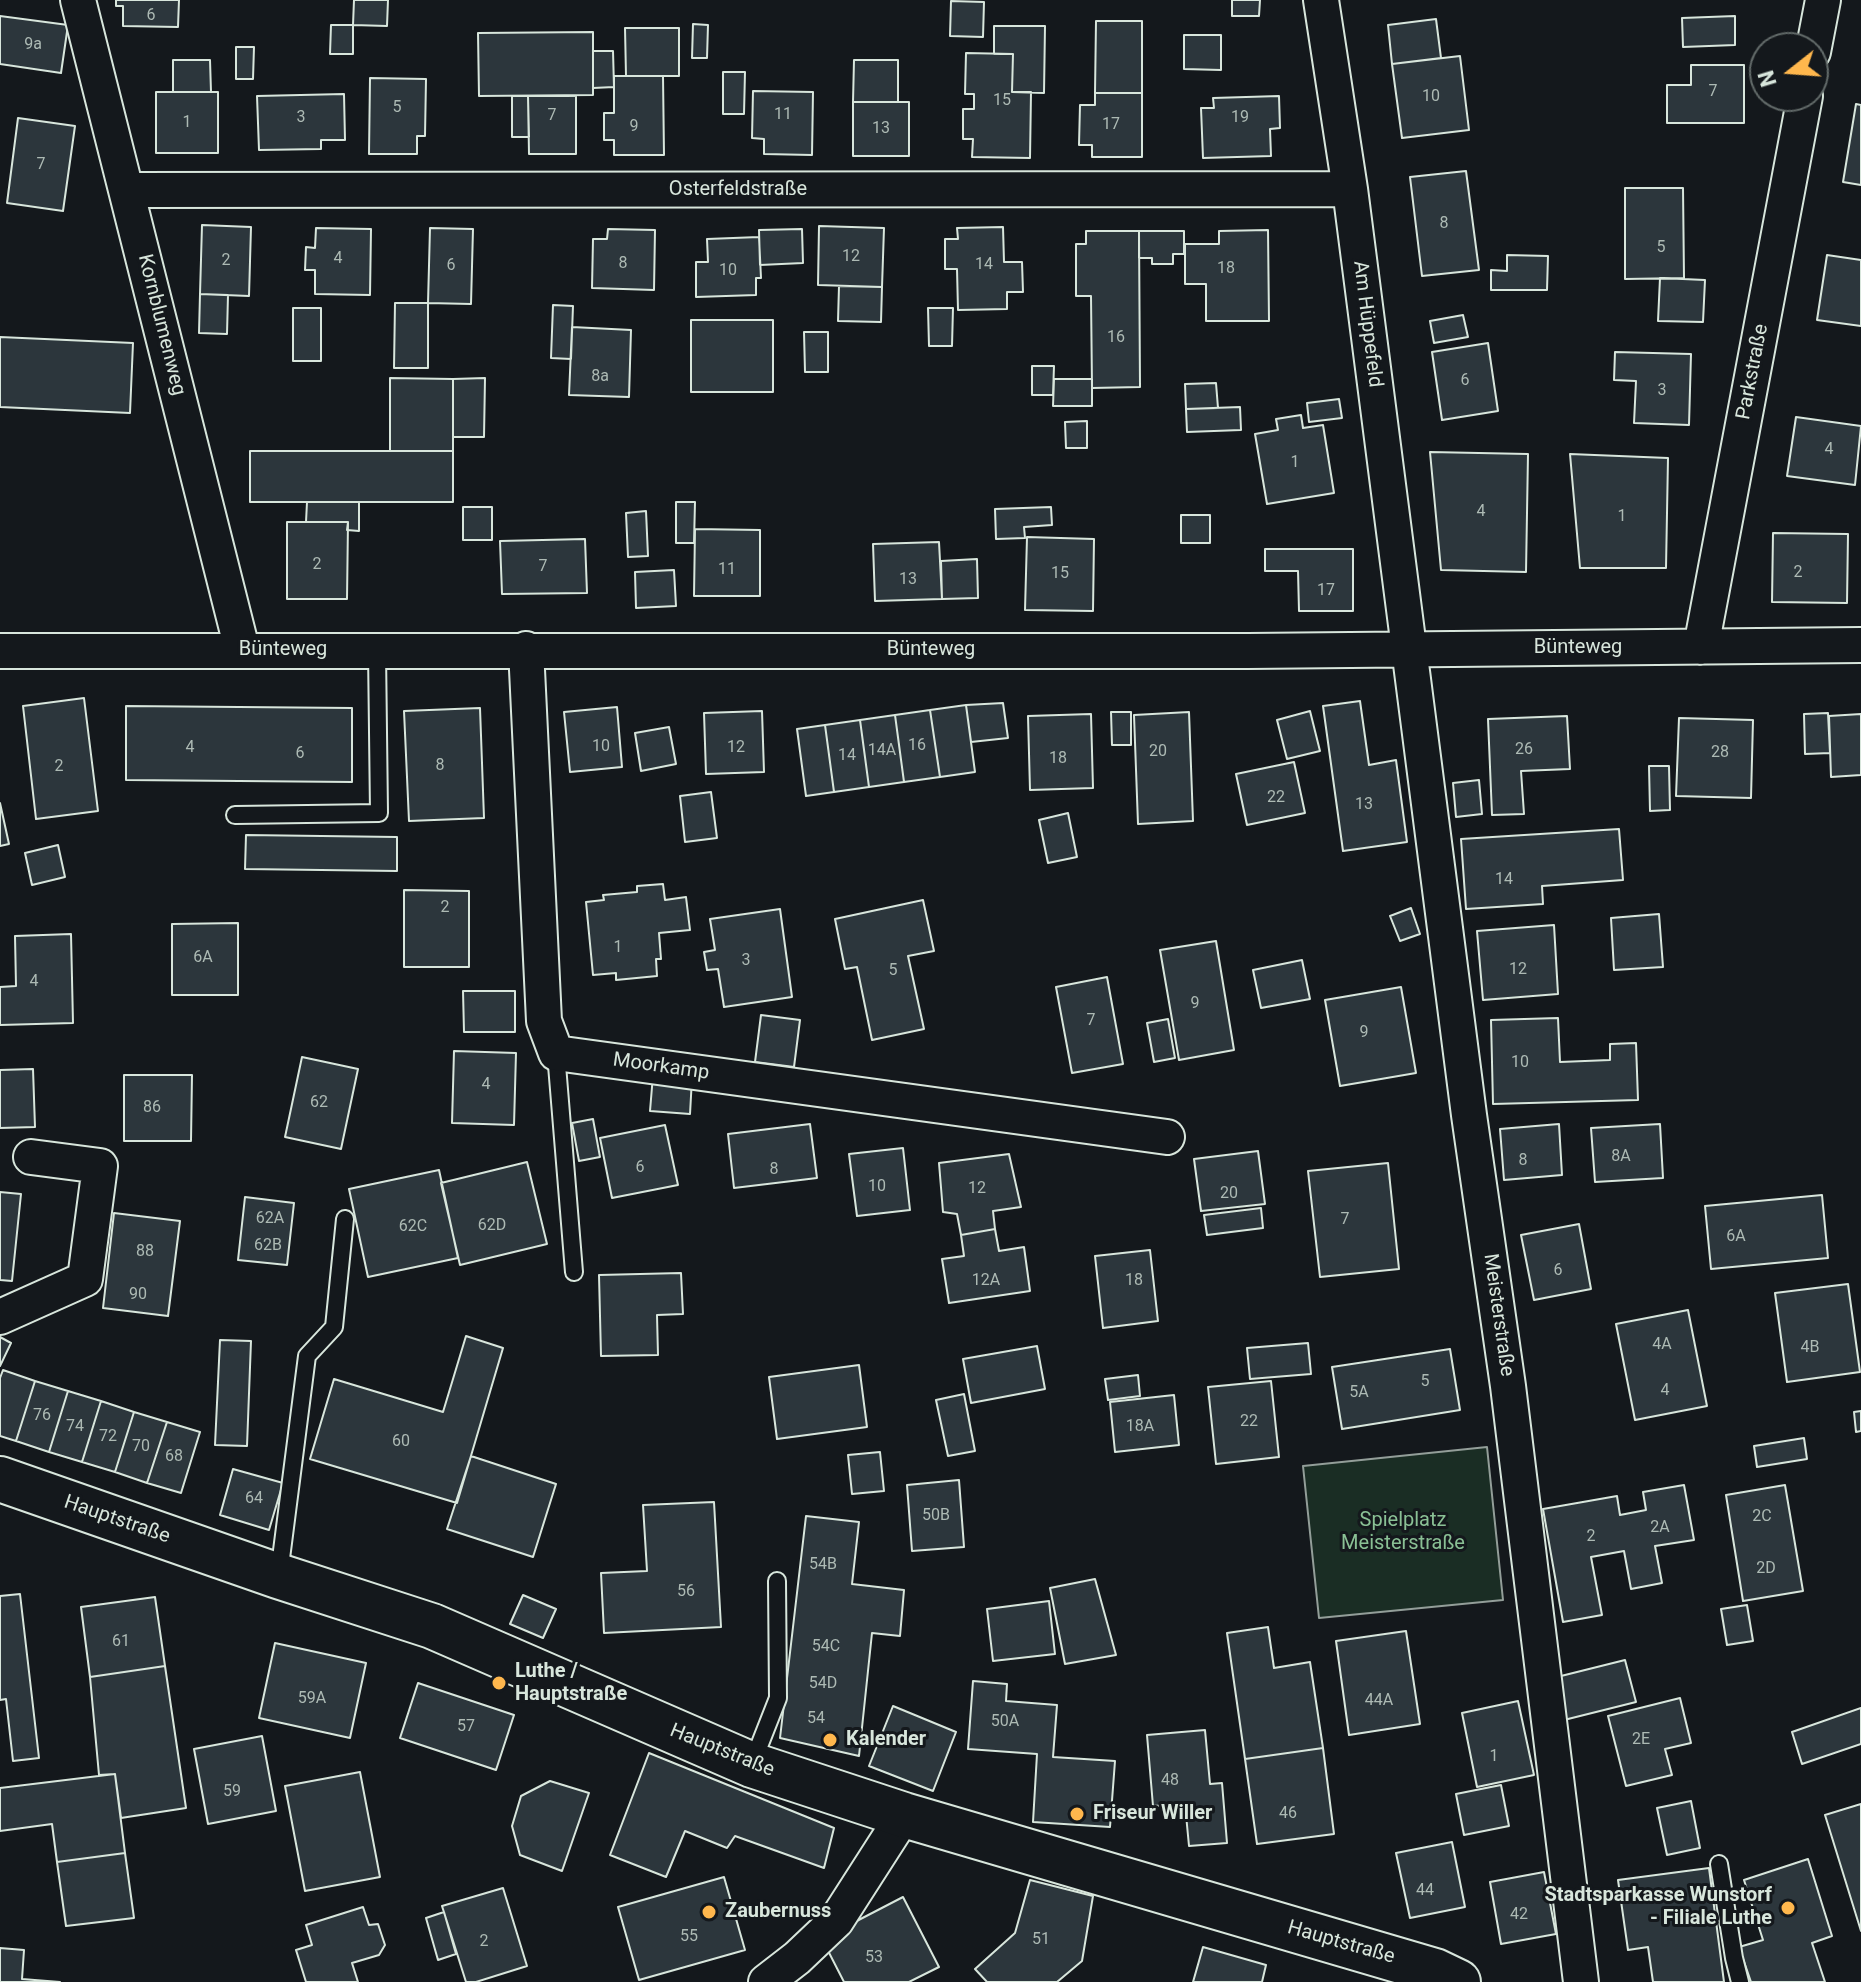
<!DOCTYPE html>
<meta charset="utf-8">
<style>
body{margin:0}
#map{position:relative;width:1861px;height:1982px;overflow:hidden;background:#14181c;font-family:Roboto,sans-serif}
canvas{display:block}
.north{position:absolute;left:1749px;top:32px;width:80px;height:80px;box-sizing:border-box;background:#14181c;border:2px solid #626a69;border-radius:50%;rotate:253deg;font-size:22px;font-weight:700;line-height:32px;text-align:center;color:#d8e6dc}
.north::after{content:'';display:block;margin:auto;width:28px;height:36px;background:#ffb74d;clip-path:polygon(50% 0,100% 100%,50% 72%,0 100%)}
</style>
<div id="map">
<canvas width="1861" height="1982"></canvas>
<div class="north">N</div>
</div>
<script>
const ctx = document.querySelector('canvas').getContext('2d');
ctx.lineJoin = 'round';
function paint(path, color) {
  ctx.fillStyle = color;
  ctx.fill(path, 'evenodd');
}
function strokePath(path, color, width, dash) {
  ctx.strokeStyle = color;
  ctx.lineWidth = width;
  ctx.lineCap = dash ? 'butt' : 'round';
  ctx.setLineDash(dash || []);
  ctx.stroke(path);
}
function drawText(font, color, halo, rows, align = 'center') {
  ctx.font = font + ' Roboto,sans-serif';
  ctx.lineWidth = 6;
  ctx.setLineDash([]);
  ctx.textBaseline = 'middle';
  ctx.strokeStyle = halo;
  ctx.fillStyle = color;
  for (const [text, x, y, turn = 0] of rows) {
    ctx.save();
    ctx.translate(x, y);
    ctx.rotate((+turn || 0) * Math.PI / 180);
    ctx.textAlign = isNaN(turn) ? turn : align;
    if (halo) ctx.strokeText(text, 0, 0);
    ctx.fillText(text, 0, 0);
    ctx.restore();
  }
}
const green = new Path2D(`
 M1487 1447 1503 1600 1319 1618 1303 1466Z`);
paint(green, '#1a2d24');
strokePath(green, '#939e99', 2);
const building = new Path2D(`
 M116 0H179L178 27 123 26V6H116Z
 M354 0H388L387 26 353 25Z
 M1232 0H1260L1259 16H1232Z
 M951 1 984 2 983 37 950 36Z
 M0 16 68 25 61 73 0 64Z
 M1735 16V45L1683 47 1682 18Z
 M1436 19 1441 58 1392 64 1388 25Z
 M1096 21H1142V93H1095Z
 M693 24 708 25 707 58H692Z
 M331 25H353V54H330Z
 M994 26H1045L1044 93 1012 92 1013 54H994Z
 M625 28H679V76H626Z
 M593 32V95L479 96 478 33Z
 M1184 35H1221V70L1184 69Z
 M236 47H254L253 79H236Z
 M593 51H613L614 87 593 88Z
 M966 53 1013 54 1012 92H1031L1030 158 972 157 973 139H963V109H974V94H965Z
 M1460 56 1469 130 1402 138 1392 64Z
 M173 60H210L211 92H173Z
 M854 60H898V102H853Z
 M1691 65H1744V123H1667V85H1691Z
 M723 72H745L744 114H723Z
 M614 76H663L664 155H614V140H604V113H614Z
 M370 78 426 79 425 136H417V154H369Z
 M753 91 813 92 812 155 764 154V139L752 138Z
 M156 92H218V153H156Z
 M1095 93H1142V157H1092V145H1079L1080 105H1095Z
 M344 94 345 140H321V149L259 150 257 96Z
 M512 96H528L529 137H512Z
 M528 96H576V154H529Z
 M1279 96 1280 128 1270 129 1271 156 1203 158 1201 108H1214L1213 98Z
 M853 102H909V156H853Z
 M1856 104 1861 105V185L1843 182Z
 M18 118 75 126 63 211 7 203Z
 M1466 171 1479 270 1422 276 1410 177Z
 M1625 188H1683L1684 278 1625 279Z
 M202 225 251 227 249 296 200 294Z
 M819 226 884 228 882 287 818 285Z
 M1003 227 1004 262H1022L1023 292H1007V309L958 310 957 269H945V239H958L957 228Z
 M316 228 371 229 370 295 315 294V270H305L306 247 315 248Z
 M430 228 473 229 471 304 428 303Z
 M608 229 655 230 654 290 592 288 593 239H607Z
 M802 229 803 263 760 265 759 230Z
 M1268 230 1269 321H1206V284H1185V244H1219V231Z
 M1086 231H1139L1140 387 1092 388 1091 296H1076V244H1086Z
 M1139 231H1184V254H1173V264H1152V258H1139Z
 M759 237 761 278H756V295L696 297V262H708L707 239Z
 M1507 255 1548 256 1547 290H1491V270L1507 271Z
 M1827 255 1861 260V326L1817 320Z
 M1660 278 1705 280 1703 322 1658 321Z
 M839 286 882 287 881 322 838 321Z
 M200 294 228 295 227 334 199 333Z
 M395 303H428V368H394Z
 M553 305 573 306 571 359 551 358Z
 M293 308H321V361H293Z
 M928 308H953L952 346H929Z
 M1463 315 1468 337 1434 343 1430 321Z
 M691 320H773V392H691Z
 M572 327 631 330 629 397 569 395Z
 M804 332H828V372H805Z
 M0 337 133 343 130 413 0 407Z
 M1488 343 1498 411 1442 420 1432 352Z
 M1615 352 1691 354 1689 425 1634 423 1636 381 1614 380Z
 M1032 366H1054L1053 395H1032Z
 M390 378 453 379V451H390Z
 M485 378 484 437H453V379Z
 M1054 379H1092V406H1053Z
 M1216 383 1218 408 1186 409 1185 384Z
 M1339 399 1342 418 1309 422 1307 403Z
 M1240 407 1241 430 1187 432 1186 409Z
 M1301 415 1303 428 1323 425 1334 493 1267 504 1255 434 1278 430 1276 419Z
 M1796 417 1861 426 1855 485 1787 476Z
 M1087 421V448H1066L1065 422Z
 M250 451H453V502H250Z
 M1430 452 1528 454 1526 572 1441 570Z
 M1570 454 1668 458 1666 568H1580Z
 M307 502H359V531L347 530 348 522H306Z
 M676 502H695L694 543H676Z
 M463 507H492V540H463Z
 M1051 507 1052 525 1024 527 1025 538 996 539 995 509Z
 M646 511 648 556 628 557 626 513Z
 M1181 515H1210V543H1181Z
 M287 522H348L347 599H287Z
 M695 529 760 530V596H694Z
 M1773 533 1848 534 1847 603 1772 602Z
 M1027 537 1094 539 1093 611 1025 610Z
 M585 539 587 593 502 594 500 541Z
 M939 542 942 599 875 601 873 544Z
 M1265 549H1353V611H1299L1298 571H1265Z
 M977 559 978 598 942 599 941 561Z
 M674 570 676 606 636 608 635 572Z
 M84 698 98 811 36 819 23 706Z
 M1360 701 1369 765 1396 760 1407 842 1343 851 1323 706Z
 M1003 703 1008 738 971 742 966 705Z
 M966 705 975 772 940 777 930 710Z
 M126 706 352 708V782L126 780Z
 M617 707 622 767 570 772 564 712Z
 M480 708 484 818 409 821 404 711Z
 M930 710 940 777 904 782 895 715Z
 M762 711 764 772 706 774 704 713Z
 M1310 711 1320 751 1287 759 1277 720Z
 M1111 712H1131V745H1112Z
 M1189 712 1193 821 1138 824 1134 715Z
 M1828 713 1830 753 1805 754 1804 714Z
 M1091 714 1093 788 1030 790 1028 716Z
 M1861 714V775L1831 777 1829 716Z
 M895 715 904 782 869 787 860 720Z
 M1567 716 1570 769 1521 771 1524 814 1492 815 1488 719Z
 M1679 718 1753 720 1751 798 1676 796Z
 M860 720 869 787 834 792 825 725Z
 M825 725 834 792 806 796 797 729Z
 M669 727 676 764 641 771 635 733Z
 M1294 762 1305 813 1247 825 1236 774Z
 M1649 766H1669L1670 810 1650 811Z
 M1479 780 1482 814 1456 817 1453 783Z
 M711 792 717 838 685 842 680 796Z
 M0 803 9 844 0 846Z
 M1068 813 1077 857 1048 863 1039 820Z
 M1619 829 1623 880 1542 886 1543 904 1466 909 1461 839Z
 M246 835 397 837V871L245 869Z
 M58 845 65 877 32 885 25 853Z
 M663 884 665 900 686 897 690 930 659 933 661 959H656L657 976 616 980V973L593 975 586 902 604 900 603 895 637 892V886Z
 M404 890 469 891V967H404Z
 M923 900 934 951 908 956 924 1029 872 1040 857 967 845 969 835 919Z
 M1411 908 1420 934 1400 941 1390 916Z
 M780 909 792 997 724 1007 718 969 707 970 704 952 715 950 710 919Z
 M1659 914 1663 967 1614 970 1611 918Z
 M238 923V995H172V924Z
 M1554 925 1558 994 1483 1000 1477 931Z
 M71 934 73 1023 0 1025V987L16 986 15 936Z
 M1216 941 1234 1050 1179 1060 1160 950Z
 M1302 960 1310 999 1261 1008 1253 970Z
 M1107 977 1123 1064 1072 1073 1056 987Z
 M1401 987 1416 1073 1340 1086 1325 1000Z
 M463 991H515V1032H464Z
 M761 1015 800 1020 794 1067 755 1062Z
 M1558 1018 1560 1062 1610 1060V1044L1636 1043 1638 1100 1493 1104 1491 1020Z
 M1168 1019 1175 1058 1154 1062 1147 1023Z
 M454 1051 516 1053 514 1125 452 1123Z
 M302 1057 358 1069 341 1149 285 1137Z
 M33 1069 35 1127 0 1128V1070Z
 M124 1075H192L191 1141H124Z
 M653 1075 692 1078 690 1114 650 1111Z
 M593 1119 600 1157 579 1161 572 1123Z
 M810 1124 817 1178 734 1188 728 1134Z
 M1559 1124 1562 1175 1504 1180 1500 1129Z
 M1660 1124 1663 1178 1595 1182 1591 1128Z
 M665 1125 678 1185 612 1198 600 1138Z
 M903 1148 910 1210 857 1216 849 1154Z
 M1258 1151 1265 1204 1201 1211 1194 1159Z
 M1009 1154 1021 1207 993 1211 995 1229 961 1235 957 1214 943 1212 939 1163Z
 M527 1162 547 1244 460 1265 441 1183Z
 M1388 1163 1399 1269 1320 1277 1308 1171Z
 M439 1170 458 1258 368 1277 349 1189Z
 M0 1192 21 1194 12 1281 0 1280Z
 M1822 1195 1828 1258 1711 1269 1705 1206Z
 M245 1197 294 1203 287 1265 238 1260Z
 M1261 1208 1263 1228 1207 1235 1204 1215Z
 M114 1213 180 1221 168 1316 103 1308Z
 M1579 1224 1591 1289 1534 1300 1521 1235Z
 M995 1229 999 1251 1024 1247 1030 1291 949 1303 942 1259 964 1256 961 1235Z
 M1150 1250 1158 1321 1103 1328 1095 1256Z
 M681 1273 683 1314 657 1315 658 1355 601 1356 599 1275Z
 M1848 1284 1860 1372 1787 1382 1775 1293Z
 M1688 1310 1707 1406 1635 1420 1616 1324Z
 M466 1336 503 1348 457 1503 310 1459 334 1379 443 1412Z
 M0 1337 11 1343 0 1366Z
 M220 1340 251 1341 247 1446 215 1445Z
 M1308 1343 1311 1374 1250 1379 1247 1348Z
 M1037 1346 1045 1389 971 1403 963 1359Z
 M1450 1349 1460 1410 1342 1429 1332 1367Z
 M859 1365 867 1427 777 1439 769 1377Z
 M3 1370 35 1381 16 1441 0 1436V1378Z
 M1138 1375 1140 1396 1108 1400 1105 1379Z
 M35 1381 68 1391 49 1452 16 1441Z
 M1271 1381 1279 1457 1216 1464 1208 1387Z
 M68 1391 101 1401 82 1462 49 1452Z
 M964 1394 975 1451 948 1456 936 1400Z
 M1174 1395 1179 1445 1115 1452 1110 1402Z
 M101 1401 134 1412 115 1472 82 1462Z
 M1861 1411V1431L1856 1432 1854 1412Z
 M134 1412 167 1422 147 1483 115 1472Z
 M167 1422 200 1432 181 1493 147 1483Z
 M1804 1438 1807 1459 1757 1467 1754 1446Z
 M880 1452 884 1491 852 1494 848 1455Z
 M471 1456 556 1484 533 1557 447 1529Z
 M233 1469 283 1483 269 1530 220 1515Z
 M959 1480 964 1547 912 1551 907 1485Z
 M1684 1485 1694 1540 1655 1546 1662 1583 1631 1589 1624 1551 1591 1557 1602 1615 1563 1622 1543 1509 1617 1496 1620 1515 1646 1510 1643 1492Z
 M1785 1485 1803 1591 1743 1601 1726 1495Z
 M714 1502 721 1627 604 1633 601 1573 647 1571 643 1505Z
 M806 1516 859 1522 852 1584 904 1590 900 1636 872 1633 859 1756 780 1738Z
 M1095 1579 1116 1655 1065 1664 1050 1588Z
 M20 1594 39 1758 13 1761 6 1699 0 1700V1596Z
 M523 1595 556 1609 543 1638 510 1624Z
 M155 1597 165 1666 90 1677 81 1607Z
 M1049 1601 1055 1654 993 1661 987 1609Z
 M1747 1605 1753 1641 1727 1645 1721 1609Z
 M1268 1627 1274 1668 1310 1662 1323 1748 1245 1759 1227 1633Z
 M1406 1631 1420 1724 1349 1735 1336 1641Z
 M275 1643 366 1663 350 1738 259 1718Z
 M1625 1660 1636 1702 1564 1720 1553 1678Z
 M165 1666 186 1808 121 1818 115 1774 99 1775 90 1677Z
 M973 1681 1007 1684 1006 1701 1057 1705 1053 1757 1115 1761 1110 1827 1033 1822 1037 1754 968 1749Z
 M418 1683 514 1715 496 1770 400 1738Z
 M1680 1698 1691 1743 1665 1749 1672 1775 1626 1786 1608 1716Z
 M1518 1701 1534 1775 1477 1787 1462 1713Z
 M893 1706 956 1732 933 1791 869 1766Z
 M1861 1708V1744L1802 1764 1792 1732Z
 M1205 1730 1210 1784 1222 1783 1227 1843 1189 1846 1185 1804 1153 1806 1147 1735Z
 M262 1736 276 1811 208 1824 194 1749Z
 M1323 1748 1334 1834 1257 1844 1245 1759Z
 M649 1753 834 1828 824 1868 735 1836 727 1848 685 1831 666 1877 610 1855Z
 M360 1772 380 1877 305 1891 285 1786Z
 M115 1774 125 1853 57 1862 52 1824 0 1831V1788Z
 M550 1781 589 1793 562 1871 520 1855 512 1826 521 1796Z
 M1501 1785 1509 1826 1464 1835 1456 1794Z
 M1691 1801 1700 1848 1667 1855 1657 1808Z
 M1861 1804V1931L1825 1815Z
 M1452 1842 1465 1907 1410 1918 1396 1853Z
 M125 1853 134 1918 66 1926 57 1862Z
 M1808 1859 1832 1936 1812 1943 1825 1982H1751L1739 1947 1763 1940 1744 1880Z
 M1709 1868 1724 1982H1653L1648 1947 1628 1950 1618 1880Z
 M1544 1872 1556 1934 1501 1944 1490 1882Z
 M724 1877 745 1950 639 1980 618 1907Z
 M1030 1880 1093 1896 1082 1961 1057 1982H987L975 1969 1015 1933Z
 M503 1888 527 1966 476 1982H466L442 1906Z
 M903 1897 939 1967 909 1982H844L822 1939Z
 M363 1907 369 1925 378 1924 385 1945 379 1955 352 1963 358 1982H306L296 1950 312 1945 306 1925Z
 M444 1912 456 1954 438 1960 426 1918Z
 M1203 1947 1266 1965 1262 1982H1193Z
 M0 1948 24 1950 22 1979 60 1982H0Z`);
paint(building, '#2c363c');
strokePath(building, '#d8e6dc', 2);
const lane = new Path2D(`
 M235 815 379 813 377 651
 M556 1053 574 1272
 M279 1574 307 1356 334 1327 345 1219
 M752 1764 778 1698 777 1581
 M1719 1864 1734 1958 1740 1982`);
const street = new Path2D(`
 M78 0 242 649
 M1321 0 1350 189 1469 1115 1508 1386 1581 1982
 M1813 52 1823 0
 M127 190 1350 189
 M1701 647 1805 96
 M526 649 544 1021 556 1053 1167 1137
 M0 651H1248L1861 645
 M0 1317 85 1279 100 1166 31 1157
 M766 1982 797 1958 836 1921 904 1815`);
const secondary = new Path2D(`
 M0 1479 278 1576 432 1626 752 1765 904 1815 1435 1971 1458 1982`);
strokePath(lane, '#d8e6dc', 20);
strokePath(street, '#d8e6dc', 38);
strokePath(secondary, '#d8e6dc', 48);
strokePath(lane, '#14181c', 16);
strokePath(street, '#14181c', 34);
strokePath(secondary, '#14181c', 44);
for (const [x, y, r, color] of [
 [499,1683,8,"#ffb74d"],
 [830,1740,8,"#ffb74d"],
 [1077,1814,8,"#ffb74d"],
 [1788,1908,8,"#ffb74d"],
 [709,1912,8,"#ffb74d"]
]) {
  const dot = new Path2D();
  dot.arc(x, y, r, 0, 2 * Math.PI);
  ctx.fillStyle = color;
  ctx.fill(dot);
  strokePath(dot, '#14181c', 3);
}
drawText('16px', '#adbab4', null, [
 ["6",151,16],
 ["9a",33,45],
 ["7",1713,92],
 ["10",1431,97],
 ["15",1002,101],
 ["5",397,108],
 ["11",783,115],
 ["7",552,116],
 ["3",301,118],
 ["19",1240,118],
 ["1",187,123],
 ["17",1111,125],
 ["9",634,127],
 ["13",881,129],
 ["7",41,165],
 ["8",1444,224],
 ["5",1661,248],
 ["12",851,257],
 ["4",338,259],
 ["2",226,261],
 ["8",623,264],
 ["14",984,265],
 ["6",451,266],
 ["18",1226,269],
 ["10",728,271],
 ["16",1116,338],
 ["8a",600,377],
 ["6",1465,381],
 ["3",1662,391],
 ["4",1829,450],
 ["1",1295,463],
 ["4",1481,512],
 ["1",1622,517],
 ["2",317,565],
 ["7",543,567],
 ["11",727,570],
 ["2",1798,573],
 ["15",1060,574],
 ["13",908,580],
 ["17",1326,591],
 ["16",917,746],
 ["10",601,747],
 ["4",190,748],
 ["12",736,748],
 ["26",1524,750],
 ["14A",882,751],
 ["20",1158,752],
 ["28",1720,753],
 ["6",300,754],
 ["14",847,756],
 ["18",1058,759],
 ["8",440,766],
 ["2",59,767],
 ["22",1276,798],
 ["13",1364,805],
 ["14",1504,880],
 ["2",445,908],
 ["1",618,948],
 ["6A",203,958],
 ["3",746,961],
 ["12",1518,970],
 ["5",893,971],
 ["4",34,982],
 ["9",1195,1004],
 ["7",1091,1021],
 ["9",1364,1033],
 ["10",1520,1063],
 ["4",486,1085],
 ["62",319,1103],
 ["86",152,1108],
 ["8A",1621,1157],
 ["8",1523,1161],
 ["6",640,1168],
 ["8",774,1170],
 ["10",877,1187],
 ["12",977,1189],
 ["20",1229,1194],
 ["62A",270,1219],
 ["7",1345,1220],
 ["62D",492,1226],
 ["62C",413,1227],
 ["6A",1736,1237],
 ["62B",268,1246],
 ["88",145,1252],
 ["6",1558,1271],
 ["12A",986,1281],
 ["18",1134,1281],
 ["90",138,1295],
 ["4A",1662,1345],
 ["4B",1810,1348],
 ["5",1425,1382],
 ["4",1665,1391],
 ["5A",1359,1393],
 ["76",42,1416],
 ["22",1249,1422],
 ["74",75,1427],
 ["18A",1140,1427],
 ["72",108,1437],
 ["60",401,1442],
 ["70",141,1447],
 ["68",174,1457],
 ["64",254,1499],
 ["50B",936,1516],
 ["2C",1762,1517],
 ["2A",1660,1528],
 ["2",1591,1537],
 ["54B",823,1565],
 ["2D",1766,1569],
 ["56",686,1592],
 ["61",121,1642],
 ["54C",826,1647],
 ["54D",823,1684],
 ["59A",312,1699],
 ["44A",1379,1701],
 ["54",816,1719],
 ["50A",1005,1722],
 ["57",466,1727],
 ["2E",1641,1740],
 ["1",1494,1757],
 ["48",1170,1781],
 ["59",232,1792],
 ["46",1288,1814],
 ["44",1425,1891],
 ["42",1519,1915],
 ["55",689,1937],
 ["51",1041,1940],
 ["2",484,1942],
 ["53",874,1958]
]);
drawText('20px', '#d8e6dc', '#14181c', [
 ["Osterfeldstraße",738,190],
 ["Am Hüppefeld",1367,324,83],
 ["Kornblumenweg",161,325,76],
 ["Parkstraße",1753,372,-79],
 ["Bünteweg",1578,648],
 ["Bünteweg",283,650],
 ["Bünteweg",931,650],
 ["Moorkamp",661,1067,8],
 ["Meisterstraße",1498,1315,82],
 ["Hauptstraße",117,1520,19],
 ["Hauptstraße",722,1751,22],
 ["Hauptstraße",1341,1943,16]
]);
drawText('20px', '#8ac095', '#14181c', [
 ["Spielplatz",1403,1521],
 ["Meisterstraße",1403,1544]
]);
drawText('bold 20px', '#d8e6dc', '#14181c', [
 ["Luthe /",515,1672],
 ["Hauptstraße",515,1695],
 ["Kalender",846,1740],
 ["Friseur Willer",1093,1814],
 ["Stadtsparkasse Wunstorf",1772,1896,"right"],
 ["- Filiale Luthe",1772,1919,"right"],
 ["Zaubernuss",725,1912]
], 'left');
</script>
